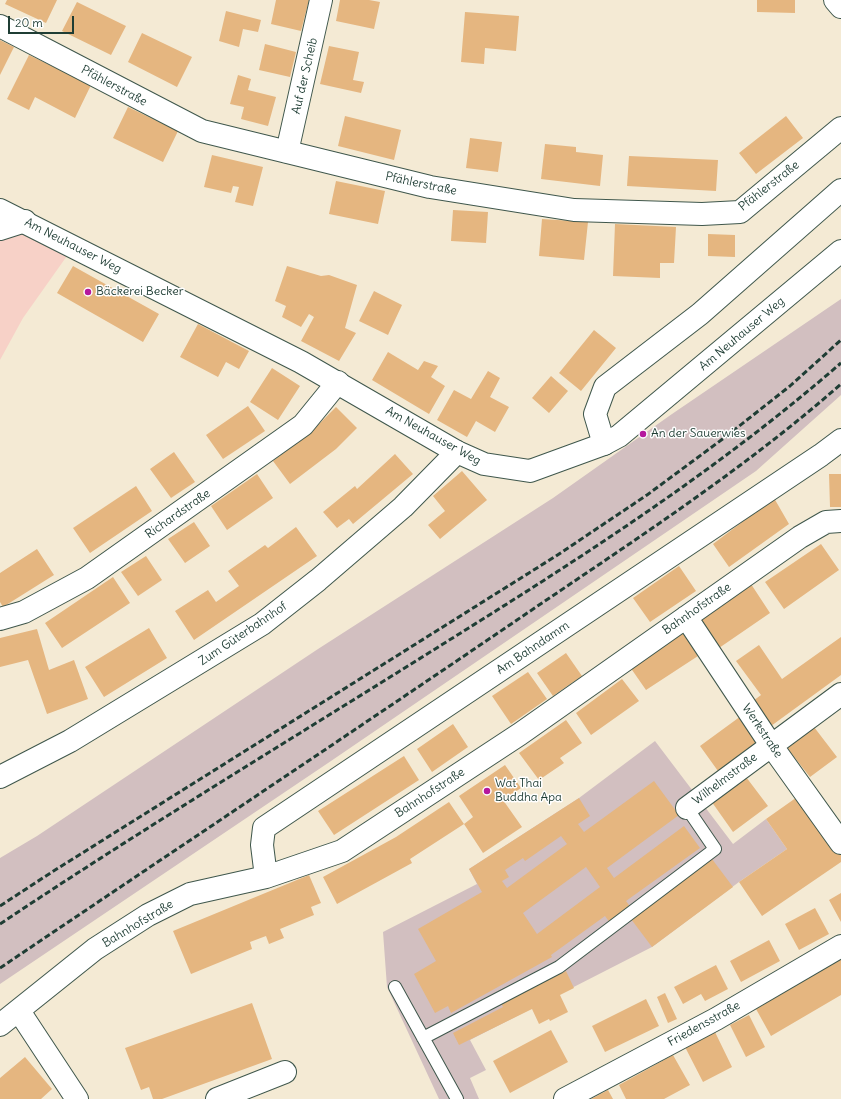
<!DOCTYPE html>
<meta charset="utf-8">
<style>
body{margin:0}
#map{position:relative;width:841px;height:1099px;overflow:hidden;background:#f4ead4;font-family:Delius,sans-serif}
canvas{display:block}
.scale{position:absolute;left:8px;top:16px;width:66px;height:18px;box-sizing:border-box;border:2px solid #1f3d34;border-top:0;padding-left:5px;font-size:12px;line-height:14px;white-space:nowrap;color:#1f3d34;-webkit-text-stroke:3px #fff;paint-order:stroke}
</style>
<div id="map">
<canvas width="841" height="1099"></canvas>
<div class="scale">20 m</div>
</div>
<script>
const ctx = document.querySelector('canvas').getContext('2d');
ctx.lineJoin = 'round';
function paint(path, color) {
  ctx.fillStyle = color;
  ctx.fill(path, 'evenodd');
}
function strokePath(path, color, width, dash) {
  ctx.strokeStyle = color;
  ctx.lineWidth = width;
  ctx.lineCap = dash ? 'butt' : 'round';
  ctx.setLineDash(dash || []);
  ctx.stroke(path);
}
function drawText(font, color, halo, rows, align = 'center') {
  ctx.font = font + ' Delius,sans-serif';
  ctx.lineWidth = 3;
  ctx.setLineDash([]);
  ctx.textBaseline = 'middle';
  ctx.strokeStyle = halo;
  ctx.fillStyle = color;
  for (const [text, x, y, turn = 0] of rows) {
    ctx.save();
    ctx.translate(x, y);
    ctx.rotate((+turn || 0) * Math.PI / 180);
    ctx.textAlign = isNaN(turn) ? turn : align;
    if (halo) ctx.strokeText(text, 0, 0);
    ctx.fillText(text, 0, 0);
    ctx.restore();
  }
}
paint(new Path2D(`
 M0 210 74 246 23 318 0 360Z`), '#f7d1c7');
paint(new Path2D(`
 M841 299V395L756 471 331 761 0 984V858L37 836 318 649 553 498 672 414Z
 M655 741 733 844 766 819 787 849 739 882 652 947 470 1040 486 1070 470 1078 479 1099H439L387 987 383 932 477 884 469 869 579 798Z`), '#d2bfc0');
paint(new Path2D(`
 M7 0H57L46 23 5 4Z
 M276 0H309L301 31 271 24Z
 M340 0H369L380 2 374 29 336 21Z
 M757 0H795V13L757 12Z
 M77 2 126 26 111 55 62 31Z
 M226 11 261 20 258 32 243 29 239 47 219 41Z
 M465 12 519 16 516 51 485 48 484 64 461 62Z
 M142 33 192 57 177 87 128 62Z
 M0 40 14 47 0 75Z
 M265 44 296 52 290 77 259 70Z
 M329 46 359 52 353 80 364 82 361 93 320 84Z
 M29 55 91 85 75 118 35 97 29 110 7 99Z
 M238 75 251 79 248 90 276 97 268 126 241 119 244 107 230 104Z
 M128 107 178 131 163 162 113 138Z
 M345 116 401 130 394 160 338 146Z
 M786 116 803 138 756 174 739 153Z
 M470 138 502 142 498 172 466 168Z
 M545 144 576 147V152L603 155 600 186 541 179Z
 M212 155 263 167 253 206 235 202 239 187 233 186 231 193 204 187Z
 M629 156 718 160 716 191 627 186Z
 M336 181 385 191 378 224 329 214Z
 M453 210 488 212 486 243 451 241Z
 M542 219 588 222 584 260 539 256Z
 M615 224 676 227 674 263H660V278L613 276Z
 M708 234 735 235V257L708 256Z
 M73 266 159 314 143 342 57 293Z
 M287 266 321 276 329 275 357 285 345 328 356 333 339 361 301 341 314 317 309 314 301 327 282 317 286 306 275 301Z
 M374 291 402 305 388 335 359 321Z
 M198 324 249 351 239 369 226 362 218 377 180 357Z
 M594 330 616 348 581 391 559 373Z
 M388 352 418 370 424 361 438 366 431 377 445 386 429 414 372 380Z
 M272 368 300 386 278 420 250 402Z
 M488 371 500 378 490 397 509 407 495 432 476 421 467 437 437 420 454 390 471 399Z
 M551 376 568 391 549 413 532 398Z
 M248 406 265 431 223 459 206 435Z
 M336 407 357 428 336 449 290 484 273 461 315 428Z
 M174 452 195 482 171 498 150 469Z
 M395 454 413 474 353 524 349 519 337 528 323 512 355 486 357 489Z
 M462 471 487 500 440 539 428 525 445 511 433 496Z
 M257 474 273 498 227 530 211 506Z
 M829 474H841V507H830Z
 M136 486 152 511 90 553 73 528Z
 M774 498 789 524 729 567 713 544Z
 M194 522 210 546 185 563 168 539Z
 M296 527 317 556 194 640 175 611 208 590 216 602 239 586 228 571 265 545 268 548Z
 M821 544 839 570 784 609 765 582Z
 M37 549 54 575 3 607 0 602V573Z
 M146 556 162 580 138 596 121 572Z
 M679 566 696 591 650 622 633 598Z
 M113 577 130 603 62 648 45 623Z
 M751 584 770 613 719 648 699 619Z
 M149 628 167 658 104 697 85 667Z
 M37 629 49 670 74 660 88 699 47 714 28 660 0 667V638Z
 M682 632 698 656 646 690 630 667Z
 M841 637V675L771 726 753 701 761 695 736 661 759 645 782 679Z
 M566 653 582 676 553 696 537 673Z
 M528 672 547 699 511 724 492 696Z
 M622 679 639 701 591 735 576 713Z
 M741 716 759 741 718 771 700 746Z
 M566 720 582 743 560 758 564 763 539 780 519 753Z
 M453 724 468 747 432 772 417 749Z
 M814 727 837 757 810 777 787 748Z
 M404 756 419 780 334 835 318 811Z
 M505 765 521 788 503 800 522 827 483 853 464 824 473 817 459 796Z
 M743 773 768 806 733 832 709 798Z
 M654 781 679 815 607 868 614 878 684 826 700 848 626 901 634 912 613 927 605 916 551 955 552 957 451 1013 448 1006 435 1013 414 974 436 961 418 929 482 892 469 869 579 798 590 816 578 824 584 832ZM561 836 567 844 507 888 502 881 509 877 505 870 523 858 525 861ZM586 867 600 887 537 934 523 913Z
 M800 795 841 854V862L762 916 739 882 787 849 766 819Z
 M449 802 464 824 410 859 412 863 337 904 323 877 396 837Z
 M712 859 733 887 652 947 631 919Z
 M309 875 321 903 311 907 314 915 280 929 284 938 269 944 266 936 250 942 252 949 191 974 173 931Z
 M841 893V922L829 900Z
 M815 908 829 934 799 950 785 924Z
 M769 940 780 961 741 982 730 961Z
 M841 959V995L771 1036 756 1009Z
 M716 965 728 989 705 1001 701 994 683 1004 674 987Z
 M566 971 574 988 560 995 568 1012 550 1021 549 1019 539 1024 532 1009 459 1045 453 1033 503 1007 501 1003Z
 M665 993 677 1019 668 1023 657 997Z
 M646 999 659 1026 605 1052 592 1026Z
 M252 1003 272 1059 162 1099H153L149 1087 141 1090 125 1048Z
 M749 1015 765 1047 746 1057 730 1025Z
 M551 1030 568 1062 510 1093 493 1061Z
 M715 1032 732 1067 703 1082 685 1047Z
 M673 1055 690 1085 664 1099H626L619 1085Z
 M25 1057 52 1089 41 1099H0V1078Z
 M608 1090 613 1099H591Z`), '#e5b680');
const service = new Path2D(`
 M395 987 457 1099
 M423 1038 559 967 715 849 687 808`);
const minor = new Path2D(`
 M835 0 841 7
 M0 26 202 131 430 187 574 210 702 214 740 212 841 128
 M287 152 321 0
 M0 229 25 221
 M604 444 595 414 605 387 700 314 841 190
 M686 617 771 745 841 843
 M0 619 24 612 87 578 303 425 338 382
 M0 777 70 741 262 624 318 580 403 507 457 452
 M687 808 841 694
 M266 877 262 845 264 828 821 455 841 440
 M19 1011 77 1099
 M0 1025 95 949 148 915 190 894 266 877 342 851 520 734 800 537 826 522 841 521
 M217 1099 285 1072
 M565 1099 716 1019 841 946`);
const tertiary = new Path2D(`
 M0 210 301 362 457 452 484 464 530 471 604 444 619 436 841 251`);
strokePath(service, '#3f574c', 14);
strokePath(minor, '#3f574c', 24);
strokePath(tertiary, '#3f574c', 24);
strokePath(service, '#fff', 12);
strokePath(minor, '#fff', 22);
strokePath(tertiary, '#fff', 22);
strokePath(new Path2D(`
 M0 906 52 872 556 556 647 495 724 438 790 386 841 340
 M0 924C145 827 295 737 443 644 581 558 718 470 841 363
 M0 968C172 852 345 737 517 620 627 545 741 472 841 384`), '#1f3d34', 3, [6, 3]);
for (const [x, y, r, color] of [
 [88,292,4,"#b5179e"],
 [643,434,4,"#b5179e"],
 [487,791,4,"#b5179e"]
]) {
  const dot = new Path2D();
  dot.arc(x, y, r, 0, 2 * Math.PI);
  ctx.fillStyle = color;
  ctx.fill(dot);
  strokePath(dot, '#fff', 1.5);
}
drawText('12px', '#1f3d34', '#fff', [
 ["Auf der Scheib",305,76,-77],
 ["Pfählerstraße",114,86,28],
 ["Pfählerstraße",421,184,12],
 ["Pfählerstraße",769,186,-38],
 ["Am Neuhauser Weg",73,246,27],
 ["Am Neuhauser Weg",742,334,-40],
 ["Am Neuhauser Weg",433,436,29],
 ["Richardstraße",178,514,-35],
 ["Bahnhofstraße",697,609,-35],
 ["Zum Güterbahnhof",243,634,-34],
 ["Am Bahndamm",533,648,-34],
 ["Werkstraße",762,731,56],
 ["Wilhelmstraße",725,779,-37],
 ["Bahnhofstraße",430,793,-33],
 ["Bahnhofstraße",138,924,-31],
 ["Friedensstraße",704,1024,-29]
]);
drawText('12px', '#1f3d34', '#fff', [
 ["Bäckerei Becker",96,292],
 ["An der Sauerwies",651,434],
 ["Wat Thai",495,784],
 ["Buddha Apa",495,798]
], 'left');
</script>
